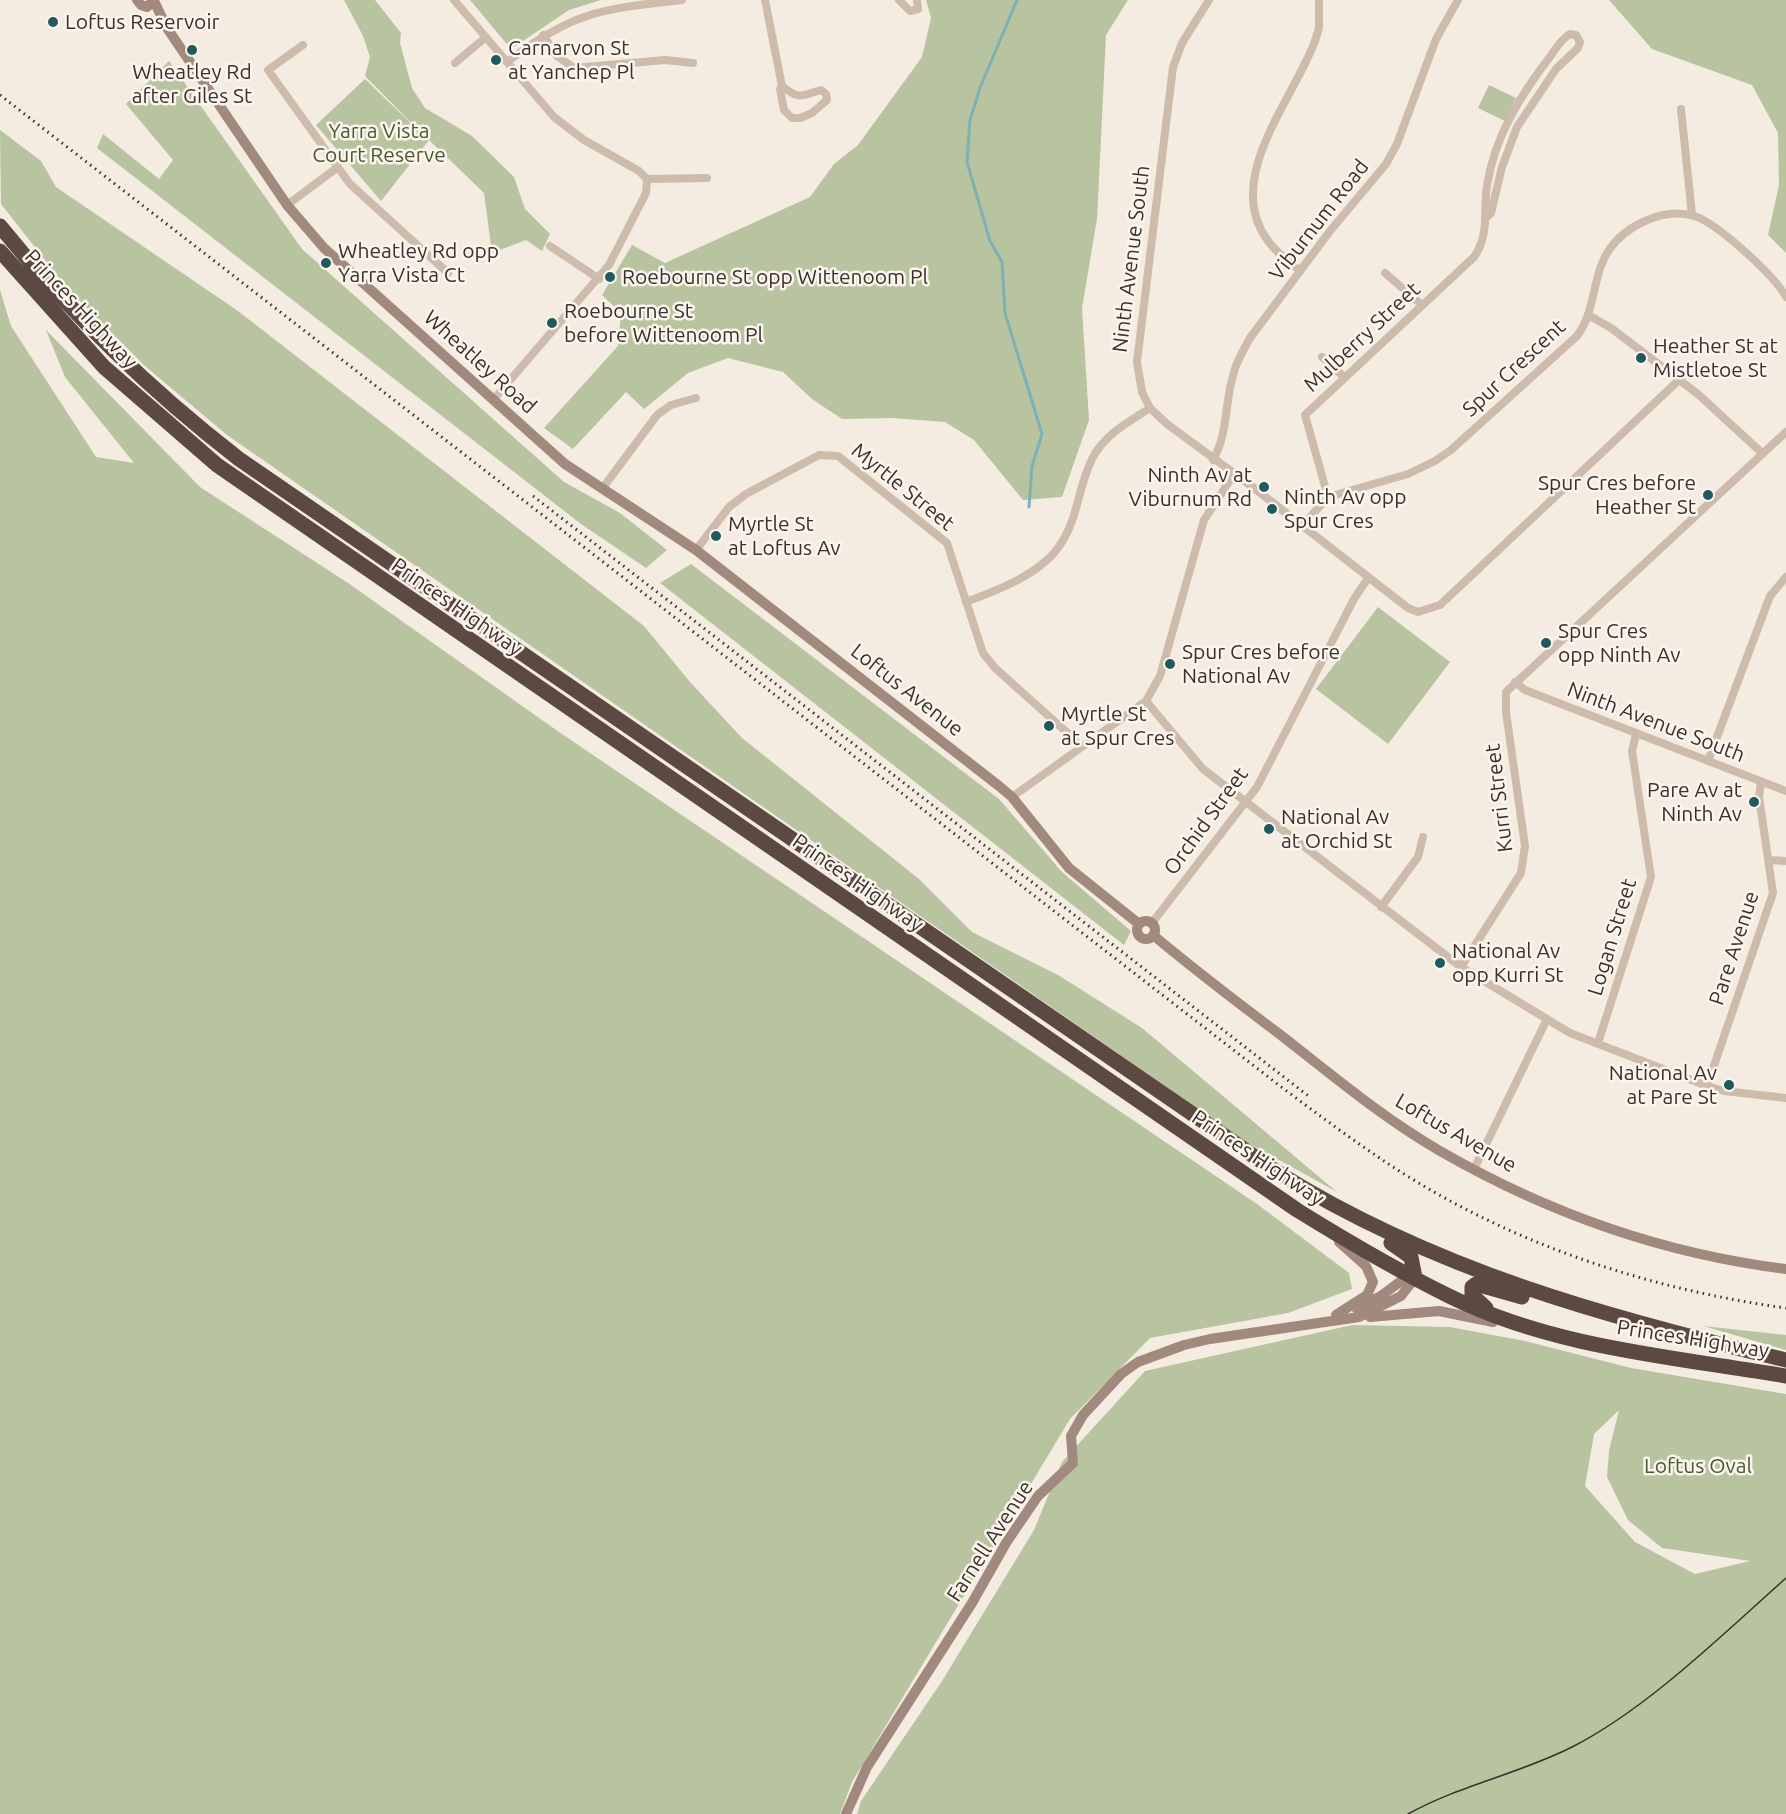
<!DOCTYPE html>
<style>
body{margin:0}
canvas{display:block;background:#f4ebe1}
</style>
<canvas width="1786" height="1814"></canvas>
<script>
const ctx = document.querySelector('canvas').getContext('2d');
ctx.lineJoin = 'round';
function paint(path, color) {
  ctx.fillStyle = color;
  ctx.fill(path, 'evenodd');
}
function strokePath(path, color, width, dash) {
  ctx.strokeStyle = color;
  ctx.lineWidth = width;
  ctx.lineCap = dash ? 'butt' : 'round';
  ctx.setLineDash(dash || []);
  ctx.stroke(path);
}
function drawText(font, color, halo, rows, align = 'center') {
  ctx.font = font + ' Ubuntu,sans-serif';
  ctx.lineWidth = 5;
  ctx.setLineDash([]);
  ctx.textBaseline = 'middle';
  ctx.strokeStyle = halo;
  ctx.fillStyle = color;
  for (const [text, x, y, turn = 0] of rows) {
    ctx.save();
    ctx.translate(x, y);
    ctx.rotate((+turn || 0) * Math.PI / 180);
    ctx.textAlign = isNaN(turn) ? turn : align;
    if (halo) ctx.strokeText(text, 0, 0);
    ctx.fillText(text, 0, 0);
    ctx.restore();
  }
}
paint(new Path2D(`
 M344 0H375L401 33 400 43 412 88 425 108 472 136 514 177 525 209 550 234 542 251 526 240 492 253 484 193 429 140 381 201 316 125 365 79 427 139 365 76 370 57 363 36Z
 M470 0H601L569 10 511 49Z
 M926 0H1128L1106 35 1097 219 1082 308 1089 420 1062 497 1023 500 974 440 945 422 892 418 842 419 812 399 783 372 728 358 688 373 644 409 626 392 573 449 544 428 618 346 621 313 602 295 632 245 665 263 810 197 834 164 858 145 922 57 931 18Z
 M1609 0H1786V253L1768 235 1779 185 1778 133 1752 85 1652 49Z
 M169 61 302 249 564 482 620 513 667 550 646 568 581 524 97 148 103 134 159 179 173 160 126 104Z
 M1489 85 1516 98 1505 121 1478 108Z
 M0 130 41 161 56 187 238 311 644 626 690 682 742 738 919 879 972 932 1058 975 1142 1028 1337 1192 1243 1140 227 435 145 366 67 288 1 204Z
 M0 290 11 326 96 457 134 463 65 377 46 330 200 487 348 583 559 732 1257 1204 1349 1273 1352 1289 1288 1313 1150 1338 1070 1419 852 1782 840 1814H0Z
 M691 564 999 799 1062 872 1131 931 1124 945 660 583Z
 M1378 607 1450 662 1388 744 1316 689Z
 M1352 1325 1450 1327 1525 1341 1631 1368 1786 1394V1814H857L861 1801 942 1681 1034 1530 1062 1462 1145 1371ZM1619 1410 1609 1451 1607 1477 1628 1520 1662 1548 1750 1561 1695 1574 1635 1542 1585 1486 1594 1434Z
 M1703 1326 1786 1335V1350Z`), '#b8c4a0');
strokePath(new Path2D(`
 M1017 0 980 88 970 120 967 162 990 241 1002 262 1005 313 1042 434 1032 466 1029 507`), '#7fb0b2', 3);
strokePath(new Path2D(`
 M454 0 554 117 584 140 639 171 647 179
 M765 0 782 86 780 89 784 110 792 118H800L812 113 827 100 826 94 821 90C802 95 800 101 782 86
 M899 0 910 11 918 9 917 0
 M1209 0 1182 43 1173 67 1137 362 1142 392 1150 408 1167 424 1254 488 1408 608 1418 612 1440 605 1679 380
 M543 35 557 56 574 68 665 60 693 63
 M303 45 268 70 350 184 448 273
 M507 62C573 11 602 9 682 0
 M455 63 486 37
 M1681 109 1692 215
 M647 179 707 178
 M287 205 338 167
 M550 246 599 279
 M1300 271C1291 263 1281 256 1273 247 1217 185 1293 101 1315 41L1319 28V0
 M1385 273 1422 305
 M1588 315 1611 328 1699 395 1762 453
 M1322 357 1344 377
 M493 400 609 265 646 193 647 179
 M1213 460C1229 431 1224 403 1234 372 1237 360 1244 349 1250 338L1330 231 1386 164 1397 144 1436 39 1458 0
 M602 489 657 415 671 405 696 398
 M1328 497 1305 415 1474 257C1490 234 1483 212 1487 186 1494 138 1520 96 1549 58 1555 50 1561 39 1570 34L1576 35 1580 42 1578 48 1556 69 1517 127 1502 167 1491 213 1487 217
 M1302 526 1328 497 1408 474 1435 461 1451 450 1577 336C1596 311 1592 275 1609 250 1626 225 1664 207 1694 216 1716 222 1775 276 1786 297
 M696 550 729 507 746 494 819 455 838 456 947 543 983 653 995 668 1072 737 1079 747
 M966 602C998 590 1041 574 1060 545 1078 519 1078 487 1092 459 1104 435 1128 422 1150 408
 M1515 682 1525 690 1786 791
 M1146 701 1203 769 1461 967 1570 1033 1707 1086 1724 1091 1786 1098
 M1708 761 1770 596 1786 577
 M1012 797 1146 701 1160 676 1204 520 1234 474
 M1769 860 1786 861
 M1381 907 1418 857 1423 837
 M1152 923 1257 787 1354 599 1368 578
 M1461 967 1521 873 1525 846 1506 712V692L1786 432
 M1598 1043 1651 877 1632 751 1636 734
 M1707 1086 1773 893 1759 797 1761 782
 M1474 1169 1546 1021`), '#cdbbac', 8);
strokePath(new Path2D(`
 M137 0 141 5 147 7 154 0
 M154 1 167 28 287 205 324 248 565 464 696 550 999 786 1012 797 1069 868 1139 924
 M1137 930a9 9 0 1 1 18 0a9 9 0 1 1-18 0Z
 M1153 935C1195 970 1238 1003 1282 1036 1333 1076 1383 1118 1440 1151 1546 1212 1664 1254 1786 1269
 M1356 1308 1381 1296 1409 1275
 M1336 1315 1367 1295 1373 1282 1366 1266 1339 1242
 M1370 1317 1439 1311 1493 1322
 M846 1814 867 1767 972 1603 1006 1543 1038 1496 1073 1463 1071 1436 1083 1415 1121 1374 1138 1362 1184 1345 1210 1339 1359 1317 1401 1296 1415 1278`), '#a18a7d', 10);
strokePath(new Path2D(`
 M0 226C71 314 150 390 239 459L1277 1172C1434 1270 1608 1318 1786 1360
 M0 251 104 367 217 465 1297 1210C1347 1241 1398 1271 1451 1297 1555 1348 1674 1357 1786 1376
 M1391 1243 1411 1257 1415 1278
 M1486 1308 1472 1295V1287L1476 1284 1522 1297`), '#5c4a42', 15);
strokePath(new Path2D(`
 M1408 1814C1460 1785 1519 1774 1572 1747 1647 1709 1723 1634 1786 1578`), '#3b302b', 1.5);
strokePath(new Path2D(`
 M0 95 1280 1086C1316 1113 1351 1139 1387 1163 1506 1242 1646 1289 1786 1308
 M533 496 1311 1098`), '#3b302b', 3, [1.5, 4.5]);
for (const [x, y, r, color] of [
 [53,22,6,"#1f5a5e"],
 [192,50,6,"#1f5a5e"],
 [496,60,6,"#1f5a5e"],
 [326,263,6,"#1f5a5e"],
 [610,277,6,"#1f5a5e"],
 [552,323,6,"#1f5a5e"],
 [1641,358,6,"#1f5a5e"],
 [1264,487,6,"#1f5a5e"],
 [1708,495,6,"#1f5a5e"],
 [1272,509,6,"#1f5a5e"],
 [716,536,6,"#1f5a5e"],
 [1546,643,6,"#1f5a5e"],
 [1170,664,6,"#1f5a5e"],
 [1049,726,6,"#1f5a5e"],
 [1754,802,6,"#1f5a5e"],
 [1269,829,6,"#1f5a5e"],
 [1440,963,6,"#1f5a5e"],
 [1729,1085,6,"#1f5a5e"]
]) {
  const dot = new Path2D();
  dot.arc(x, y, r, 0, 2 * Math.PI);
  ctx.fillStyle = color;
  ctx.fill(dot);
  strokePath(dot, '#fbf5ee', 2);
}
drawText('21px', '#3b302b', '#fbf5ee', [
 ["Loftus Reservoir",65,22],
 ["Carnarvon St",508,48],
 ["at Yanchep Pl",508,72],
 ["Wheatley Rd",192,72,"center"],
 ["after Giles St",192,96,"center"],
 ["Wheatley Rd opp",338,251],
 ["Yarra Vista Ct",338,275],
 ["Roebourne St opp Wittenoom Pl",622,277],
 ["Roebourne St",564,311],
 ["before Wittenoom Pl",564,335],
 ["Heather St at",1653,346],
 ["Mistletoe St",1653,370],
 ["Ninth Av at",1252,475,"right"],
 ["Viburnum Rd",1252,499,"right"],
 ["Spur Cres before",1696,483,"right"],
 ["Heather St",1696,507,"right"],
 ["Ninth Av opp",1284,497],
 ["Spur Cres",1284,521],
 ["Myrtle St",728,524],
 ["at Loftus Av",728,548],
 ["Spur Cres",1558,631],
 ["opp Ninth Av",1558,655],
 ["Spur Cres before",1182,652],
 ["National Av",1182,676],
 ["Myrtle St",1061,714],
 ["at Spur Cres",1061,738],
 ["Pare Av at",1742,790,"right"],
 ["Ninth Av",1742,814,"right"],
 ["National Av",1281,817],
 ["at Orchid St",1281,841],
 ["National Av",1452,951],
 ["opp Kurri St",1452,975],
 ["National Av",1717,1073,"right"],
 ["at Pare St",1717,1097,"right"]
], 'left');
drawText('21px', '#4a5a2e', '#fbf5ee', [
 ["Yarra Vista",379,131],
 ["Court Reserve",379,155],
 ["Loftus Oval",1698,1466]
]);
drawText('21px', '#3b302b', '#fbf5ee', [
 ["Viburnum Road",1319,220,-52],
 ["Ninth Avenue South",1131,259,-83],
 ["Princes Highway",81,309,47],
 ["Mulberry Street",1362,337,-43],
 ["Wheatley Road",480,362,42],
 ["Spur Crescent",1514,368,-43],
 ["Myrtle Street",903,487,39],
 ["Princes Highway",457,607,35],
 ["Loftus Avenue",907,690,38],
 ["Ninth Avenue South",1656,722,21],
 ["Kurri Street",1499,798,-97],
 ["Orchid Street",1206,821,-54],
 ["Princes Highway",858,883,35],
 ["Logan Street",1612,937,-73],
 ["Pare Avenue",1734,948,-72],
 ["Loftus Avenue",1456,1133,30],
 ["Princes Highway",1258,1158,34],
 ["Princes Highway",1693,1339,9],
 ["Farnell Avenue",990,1541,-57]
]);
</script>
